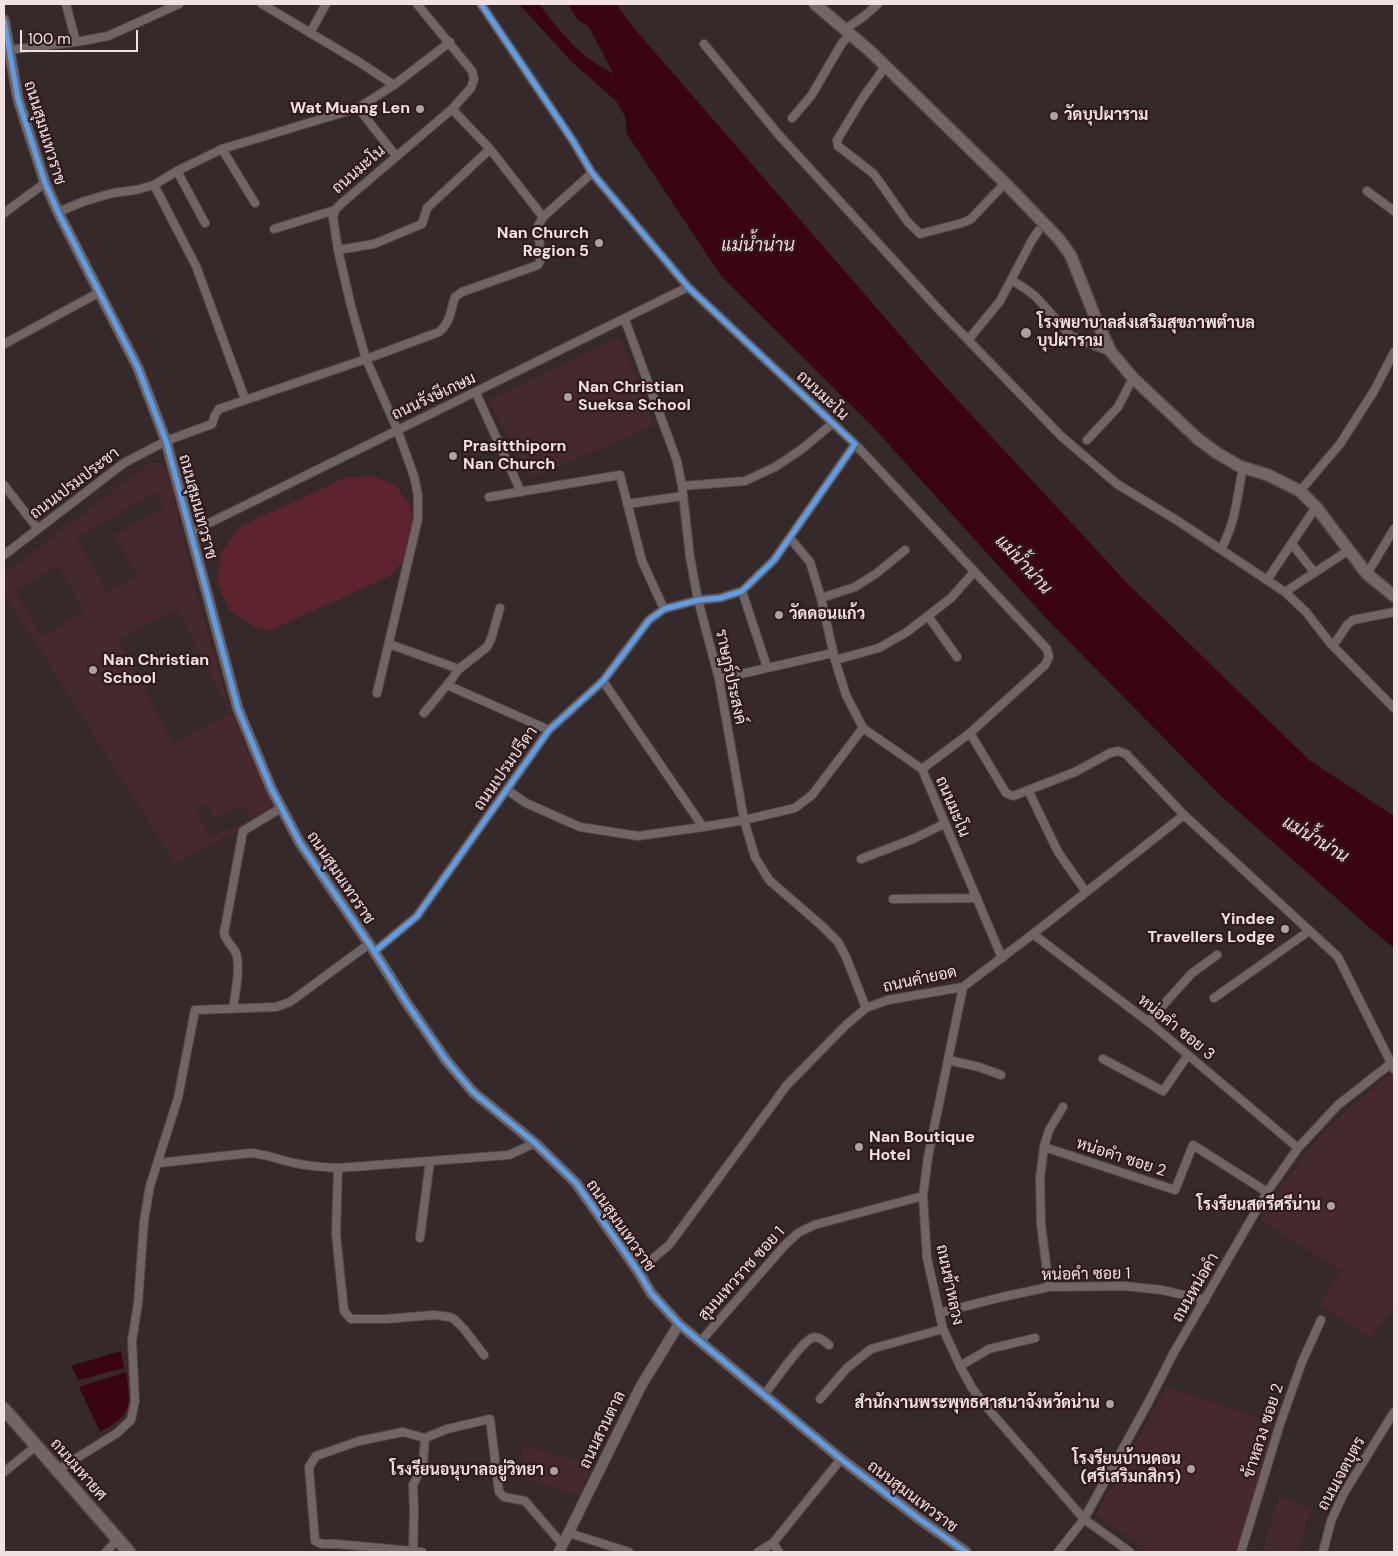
<!DOCTYPE html>
<meta charset="utf-8">
<style>
body{margin:0}
#map{position:relative;width:1398px;height:1556px;overflow:hidden;background:#35292a;font-family:"DM Sans",sans-serif}
canvas{display:block}
.frame{position:absolute;inset:0;border:5px solid #f1e1e2;pointer-events:none}
.scale{position:absolute;left:20px;top:30px;width:118px;height:22px;box-sizing:border-box;border:2px solid #f1e1e2;border-top:0;padding-left:6px;font-size:15px;line-height:18px;white-space:nowrap;color:#f1e1e2;-webkit-text-stroke:4px #301a1c;paint-order:stroke}
</style>
<div id="map">
<canvas width="1398" height="1556"></canvas>
<div class="frame"></div>
<div class="scale">100 m</div>
</div>
<script>
const ctx = document.querySelector('canvas').getContext('2d');
ctx.lineJoin = 'round';
function paint(path, color) {
  ctx.fillStyle = color;
  ctx.fill(path, 'evenodd');
}
function strokePath(path, color, width, dash) {
  ctx.strokeStyle = color;
  ctx.lineWidth = width;
  ctx.lineCap = dash ? 'butt' : 'round';
  ctx.setLineDash(dash || []);
  ctx.stroke(path);
}
function drawText(font, color, halo, rows, align = 'center') {
  ctx.font = font + ' "DM Sans",Sarabun,sans-serif';
  ctx.lineWidth = 4.5;
  ctx.setLineDash([]);
  ctx.textBaseline = 'middle';
  ctx.strokeStyle = halo;
  ctx.fillStyle = color;
  for (const [text, x, y, turn = 0] of rows) {
    ctx.save();
    ctx.translate(x, y);
    ctx.rotate((+turn || 0) * Math.PI / 180);
    ctx.textAlign = isNaN(turn) ? turn : align;
    if (halo) ctx.strokeText(text, 0, 0);
    ctx.fillText(text, 0, 0);
    ctx.restore();
  }
}
paint(new Path2D(`
 M620 337 654 426 531 478 488 400Z
 M150 463H161L169 476 194 584 227 700 248 752 277 811 175 863 4 593V574ZM156 492 164 507 114 535 137 575 108 592 76 538ZM58 566 84 611 41 637 15 591ZM177 609 230 713 173 744 119 639ZM207 803 214 818 243 805 250 820 210 838 196 808Z
 M1394 1070V1308L1370 1338 1319 1304 1341 1271 1260 1220 1276 1193 1321 1134Z
 M1167 1386 1275 1424 1236 1552H1148L1096 1514Z
 M523 1445 591 1465 581 1496 519 1477Z
 M1279 1496 1311 1509 1298 1552H1262Z`), '#45292c');
paint(new Path2D(`
 M374 476 396 486 410 506 415 528 409 554 390 576 271 630 257 628 230 611 217 584 221 553 238 528 344 478Z`), '#5e242e');
paint(new Path2D(`
 M519 4H539C559 30 582 60 613 73L589 27 577 19 568 4H616L632 26 939 380 1128 584 1309 760 1394 816V948L1371 929 1221 796 1044 616 873 427 721 276 627 134 625 116 616 101 572 62Z
 M121 1351 124 1368 79 1380 71 1366Z
 M126 1372C131 1408 133 1414 100 1432L79 1387Z`), '#3a0411');
const minor = new Path2D(`
 M66 4 76 42
 M262 4 359 62 394 85
 M845 29 863 17 878 4
 M310 33 326 4
 M704 44 778 134 942 313 1061 436 1117 484 1178 521 1285 592 1306 612 1331 644 1394 708
 M9 50 76 42 108 36 179 4
 M885 67 862 99 837 140 838 146 874 174 907 221 920 234 962 223 971 219 1005 183
 M358 108 396 156
 M452 109 490 149 543 217
 M792 118 811 96 842 43 851 34
 M222 149 255 203
 M177 171 205 223
 M154 185 196 266 245 399
 M1367 191 1394 211
 M58 212 85 201 113 193 136 190 154 185 177 171 222 149 358 108 394 85 450 42
 M4 213 45 183
 M274 229 335 210
 M338 250 374 244 422 224 427 208 490 149
 M1011 280 1026 289 1036 297 1071 336 1111 352
 M625 320 677 461 682 486 690 557 698 600 719 679 744 820 755 857 769 880 822 926 838 942 846 957 866 1008
 M968 340 1000 301 1031 242 1038 231
 M4 344 100 292
 M476 393 521 492
 M1087 440 1118 407 1133 378
 M855 444 1047 649 1049 657 1045 665 970 733 922 769
 M4 485 38 529
 M682 486 745 481 775 467 802 449 833 423
 M1300 491 1340 444 1374 391 1394 352
 M489 497 620 475 642 561 664 609
 M627 504 683 496
 M191 532 688 287
 M790 538 810 562 821 598 835 660 846 695 863 728 922 769 1002 958
 M1292 544 1314 572
 M1221 549C1236 522 1237 497 1243 467
 M4 555 124 463 166 441 212 424 215 415 219 409 366 359 439 332C451 322 450 311 455 297L462 292 538 265 541 259 538 226 543 217 592 173
 M1367 574 1394 529
 M1267 580 1316 507
 M742 591 767 667
 M1285 592 1349 550
 M821 598 855 587 877 573 905 550
 M928 616 957 657
 M389 644 459 669
 M1333 646 1347 625 1353 620 1394 612
 M835 660 879 648 907 632 951 598 974 572
 M719 679 833 653
 M603 681 703 827
 M447 685 549 730
 M377 693 418 519V496L414 476 397 429 366 359 351 306 338 250 333 218 335 210 342 203 452 109 471 88 474 79 472 71 417 4
 M424 713 452 679 459 669 487 647 491 639 500 608
 M970 733 1006 793 1013 796 1075 772 1110 753 1118 751 1126 754 1184 815 1338 957 1394 1069
 M507 790 526 803 580 827 638 836 703 827 744 820 795 808 812 795 863 728
 M1028 790 1058 852 1086 892
 M861 859 913 839 944 824
 M893 899 977 898
 M1033 934 1155 1027 1298 1148
 M374 952 417 916 549 730 603 681 649 620 664 609 698 600 720 598 742 591 774 560 855 444 688 287 592 173 573 141 481 4
 M963 987 928 1157 923 1196 927 1258 943 1329 960 1366 972 1388 984 1404 1084 1519 1130 1552
 M1214 998 1309 931
 M233 1009C235 994 241 968 236 953 233 946 226 942 224 933L243 831 281 808
 M1148 1022 1191 974 1217 955
 M1103 1059 1163 1091 1188 1055
 M948 1060 979 1067 1001 1075
 M1044 1147 1175 1190 1193 1145 1267 1192
 M158 1163 251 1153C264 1154 274 1158 286 1161 303 1166 320 1167 338 1168L509 1155 535 1143
 M338 1168 336 1234 344 1311 351 1319H386L434 1315 450 1317 454 1319 464 1329 484 1355
 M420 1238 430 1161
 M638 1271 669 1245 787 1085 846 1025 866 1008 888 1000 963 987 1033 934 1184 815
 M1049 1287 1041 1224 1040 1178 1044 1147 1049 1130 1063 1107
 M939 1313 1002 1297 1049 1287 1124 1286 1162 1290 1205 1300
 M700 1342 785 1245 798 1233 814 1225 923 1196
 M960 1366 989 1349 1035 1338
 M764 1395C773 1384 801 1342 812 1338 818 1335 824 1341 829 1345
 M820 1399 847 1368 871 1349 943 1329
 M56 1471 117 1433 131 1420 135 1401 132 1341 138 1303 144 1221 150 1186 178 1098 195 1010 276 1007 290 1002 369 944
 M4 1472 36 1446
 M569 1533 629 1552
 M773 1543 841 1459
 M413 1551 414 1511 413 1485 423 1464 425 1438
 M106 1552 117 1540
 M422 1552 337 1544H322L315 1541 309 1467 316 1456 359 1441 403 1432 425 1438 447 1429 490 1419 499 1492 504 1497 525 1501 563 1545
 M758 1552 773 1543 779 1552
 M1058 1552 1084 1519 1148 1403 1173 1354 1267 1192 1298 1148 1338 1105 1394 1061
 M1241 1552 1280 1424 1302 1362 1321 1320
 M1323 1552 1331 1521 1344 1493 1394 1412`);
const tertiary = new Path2D(`
 M4 20 18 99 45 183 58 212 138 368 166 441 238 709 271 788 300 843 372 948 406 1002 446 1060 473 1092 535 1143 576 1183 638 1271 651 1293 679 1324 841 1459 918 1518 966 1552
 M559 1552 641 1386 679 1324`);
const secondary = new Path2D(`
 M815 4 870 51 1005 183 1059 239 1071 256 1097 322 1111 352 1133 378 1198 439 1217 453 1239 466 1268 475 1300 491 1316 507 1367 574 1394 596`);
const primary = new Path2D(`
 M4 1409 129 1552`);
strokePath(minor, '#524748', 10);
strokePath(tertiary, '#524748', 12);
strokePath(secondary, '#524748', 14);
strokePath(primary, '#524748', 15);
strokePath(minor, '#706465', 8);
strokePath(tertiary, '#706465', 10);
strokePath(secondary, '#756566', 11);
strokePath(primary, '#746466', 12);
strokePath(new Path2D(`
 M4 20 18 99 45 183 58 212 138 368 166 441 238 709 271 788 300 843 372 948 406 1002 446 1060 473 1092 535 1143 576 1183 638 1271 651 1293 679 1324 841 1459 918 1518 966 1552
 M374 952 417 916 549 730 603 681 649 620 664 609 698 600 720 598 742 591 774 560 855 444 688 287 592 173 573 141 481 4`), '#5a9eea', 5);
for (const [x, y, r, color] of [
 [420,109,5,"#afa1a2"],
 [1054,116,5,"#afa1a2"],
 [599,243,5,"#afa1a2"],
 [1026,333,6,"#afa1a2"],
 [568,397,5,"#afa1a2"],
 [453,456,5,"#afa1a2"],
 [779,615,5,"#afa1a2"],
 [93,670,5,"#afa1a2"],
 [1285,929,5,"#afa1a2"],
 [859,1147,5,"#afa1a2"],
 [1331,1206,5,"#afa1a2"],
 [1110,1404,5,"#afa1a2"],
 [1191,1469,5,"#afa1a2"],
 [554,1471,5,"#afa1a2"]
]) {
  const dot = new Path2D();
  dot.arc(x, y, r, 0, 2 * Math.PI);
  ctx.fillStyle = color;
  ctx.fill(dot);
  strokePath(dot, '#301a1c', 2);
}
drawText('bold 16px', '#f1e1e2', '#301a1c', [
 ["Wat Muang Len",410,109],
 ["วัดบุปผาราม",1064,116,"left"],
 ["Nan Church",589,234],
 ["Region 5",589,252],
 ["โรงพยาบาลส่งเสริมสุขภาพตำบล",1037,324,"left"],
 ["บุปผาราม",1037,342,"left"],
 ["Nan Christian",578,388,"left"],
 ["Sueksa School",578,406,"left"],
 ["Prasitthiporn",463,447,"left"],
 ["Nan Church",463,465,"left"],
 ["วัดดอนแก้ว",789,615,"left"],
 ["Nan Christian",103,661,"left"],
 ["School",103,679,"left"],
 ["Yindee",1275,920],
 ["Travellers Lodge",1275,938],
 ["Nan Boutique",869,1138,"left"],
 ["Hotel",869,1156,"left"],
 ["โรงรียนสตรีศรีน่าน",1321,1206],
 ["สำนักงานพระพุทธศาสนาจังหวัดน่าน",1100,1404],
 ["โรงรียนบ้านดอน",1181,1460],
 ["(ศรีเสริมกสิกร)",1181,1478],
 ["โรงรียนอนุบาลอยู่วิทยา",544,1471]
], 'right');
drawText('16px', '#f1e1e2', '#301a1c', [
 ["ถนนสุมนเทวราช",44,133,73],
 ["ถนนมะโน",359,170,-41],
 ["ถนนมะโน",822,396,43],
 ["ถนนรังษีเกษม",434,397,-25],
 ["ถนนเปรมประชา",75,484,-37],
 ["ถนนสุมนเทวราช",197,507,75],
 ["ราษฎร์ประสงค์",730,677,78],
 ["ถนนเปรมปรีดา",506,769,-55],
 ["ถนนมะโน",952,807,67],
 ["ถนนสุมนเทวราช",340,878,56],
 ["ถนนคำยอด",920,980,-12],
 ["หน่อคำ ซอย 3",1176,1028,39],
 ["หน่อคำ ซอย 2",1121,1158,18],
 ["ถนนสุมนเทวราช",620,1226,55],
 ["สุมนเทวราช ซอย 1",742,1274,-48],
 ["หน่อคำ ซอย 1",1086,1275,-1],
 ["ถนนข้าหลวง",949,1285,78],
 ["ถนนหน่อคำ",1196,1288,-60],
 ["ถนนสวนตาล",603,1430,-64],
 ["ข้าหลวง ซอย 2",1264,1431,-72],
 ["ถนนมหายศ",78,1470,49],
 ["ถนนเจตบุตร",1342,1474,-61],
 ["ถนนสุมนเทวราช",912,1497,37]
]);
drawText('italic 18px', '#f3d9db', '#301a1c', [
 ["แม่น้ำน่าน",758,246],
 ["แม่น้ำน่าน",1023,565,47],
 ["แม่น้ำน่าน",1315,840,31]
]);
</script>
